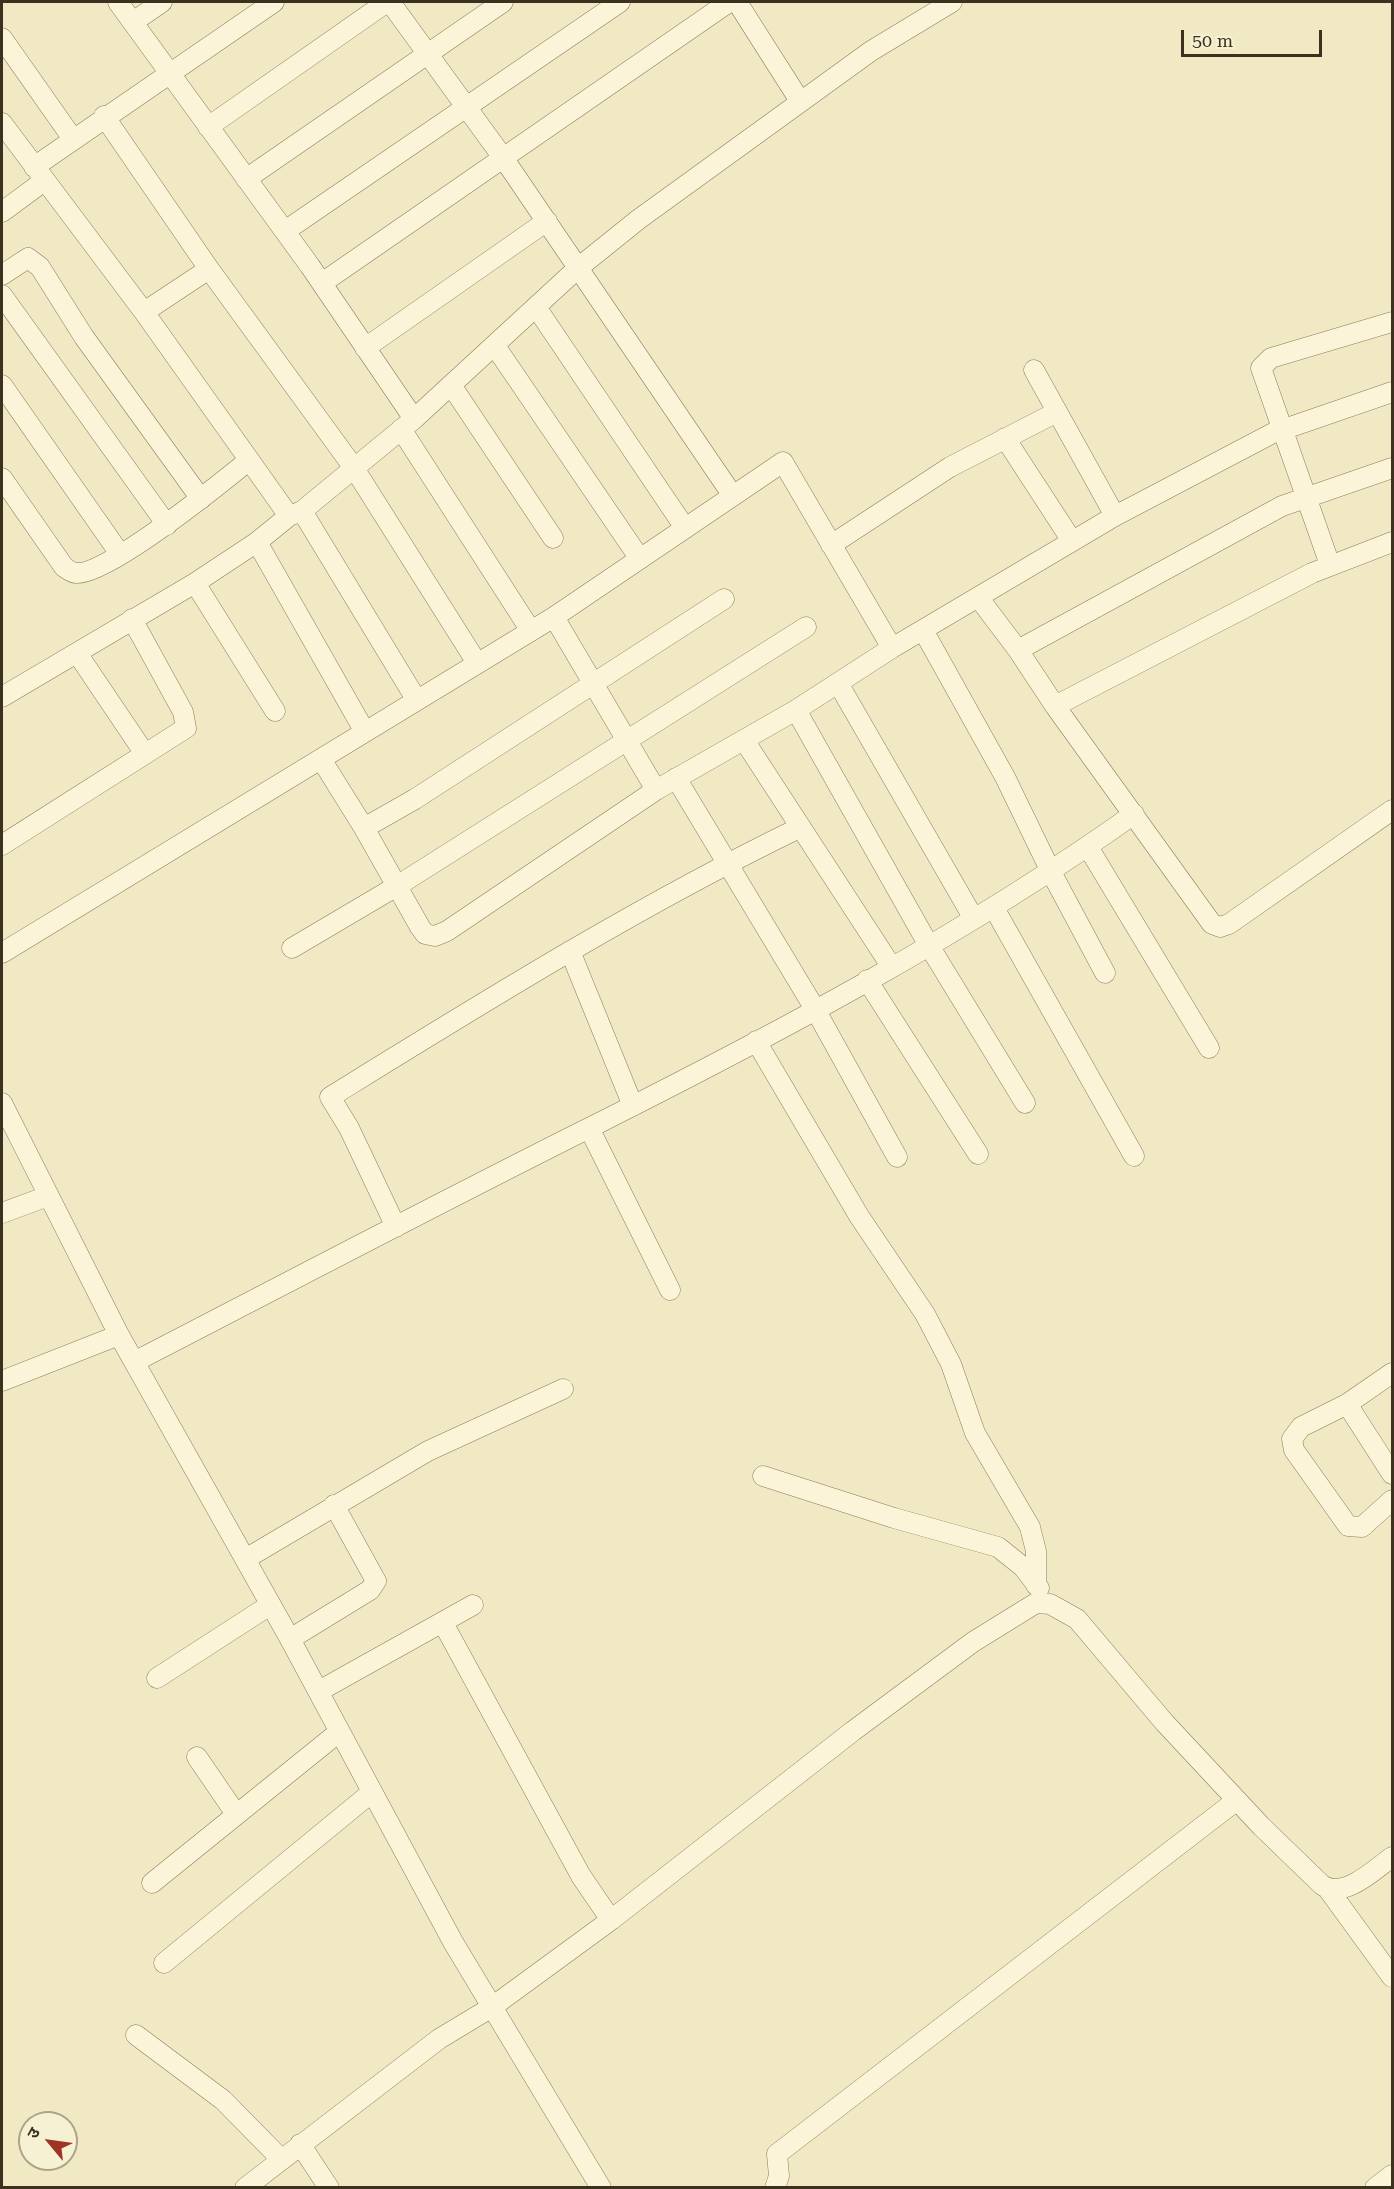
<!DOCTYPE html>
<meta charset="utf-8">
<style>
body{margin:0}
#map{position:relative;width:1394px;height:2189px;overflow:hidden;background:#f0e9c4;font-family:"Roboto Serif","Noto Sans Devanagari",serif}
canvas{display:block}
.frame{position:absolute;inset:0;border:3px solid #3c301e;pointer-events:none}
.north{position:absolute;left:18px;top:2111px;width:60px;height:60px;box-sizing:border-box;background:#f7f1d4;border:2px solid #aca48b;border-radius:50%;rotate:299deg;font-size:16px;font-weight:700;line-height:24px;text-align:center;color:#3c301e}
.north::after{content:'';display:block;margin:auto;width:21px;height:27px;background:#9f3426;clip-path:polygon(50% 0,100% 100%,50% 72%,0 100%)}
.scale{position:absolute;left:1181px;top:30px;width:141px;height:27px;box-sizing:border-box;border:3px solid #3c301e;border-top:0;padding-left:8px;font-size:18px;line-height:21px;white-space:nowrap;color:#3c301e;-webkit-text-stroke:4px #f7f1d4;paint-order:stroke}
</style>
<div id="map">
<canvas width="1394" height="2189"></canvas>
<div class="frame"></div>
<div class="north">उ</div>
<div class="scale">50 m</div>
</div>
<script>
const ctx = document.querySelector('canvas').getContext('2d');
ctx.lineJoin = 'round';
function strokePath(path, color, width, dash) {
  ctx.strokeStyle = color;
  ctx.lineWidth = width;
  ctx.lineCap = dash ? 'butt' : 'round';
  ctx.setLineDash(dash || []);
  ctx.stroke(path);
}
const minor = new Path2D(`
 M118 2 310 266 414 419
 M390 2 504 159 733 496
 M737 2 800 101
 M133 22 162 2
 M2 38 73 139
 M104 116 209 269 354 468 477 663
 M2 123 144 312 289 516
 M208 127 387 2
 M34 167 274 2
 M246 179 503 2
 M2 212 44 181
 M285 231 620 2
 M2 275 28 258 40 267 84 337 201 499
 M322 283 729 2
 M2 295 167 525
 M536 307 685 528
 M144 312 209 269
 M495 346 640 559
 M365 348 547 221
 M1034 370 1115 516
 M2 385 120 554
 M451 385 553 538
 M401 429 531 631
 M1005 438 1072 541
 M2 478 64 567C67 569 72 573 76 573 106 576 221 483 248 461
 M302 511 416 699
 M257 542 365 732
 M831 545 950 467 1057 412
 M1330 565 1261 368 1271 358 1392 322
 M195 583 275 711
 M978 597 1018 650 1055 706 1212 924 1220 927 1229 924 1392 810
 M554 617 656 790
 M923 630 1005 777 1051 872 1105 973
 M1018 650 1282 506 1392 468
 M77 653 145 754
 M838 683 974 919
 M2 697 195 583 257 542 289 516 302 511 414 419 578 268 639 219 871 51 952 2
 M1055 706 1312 573 1392 542
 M796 710 928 944 1025 1103
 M744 740 891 966
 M321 759 364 828 420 927 425 934 435 936 447 931 656 790 796 710 892 648 1115 516 1273 433 1392 392
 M676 778 815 1009 897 1157
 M364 828 415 799 724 599
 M2 845 186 728 183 712 132 619
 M1088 847 1209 1048
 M994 908 1134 1156
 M292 948 397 886 806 627
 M570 951 633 1106
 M2 953 554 617 783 462 892 648
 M867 980 978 1154
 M756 1041 859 1216 925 1314 951 1364 975 1433 1030 1527 1036 1551V1585
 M2 1103 119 1335 290 1639 453 1942 601 2188
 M589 1128 670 1290
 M2 1213 48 1196
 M396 1227 349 1128 330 1097C484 1002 638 906 801 827
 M136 1361C287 1283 437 1204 589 1128 776 1034 964 935 1134 814
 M1392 1373 1347 1404 1301 1427 1292 1439 1294 1450 1348 1526 1362 1527 1392 1500
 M2 1381 119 1335
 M1347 1404 1392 1474
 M763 1476 894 1518 998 1547 1023 1567 1039 1588
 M247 1558 428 1451 563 1389
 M443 1623 581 1876 611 1920
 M290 1639 370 1590 376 1581 334 1505
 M157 1678 270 1605
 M319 1691 473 1605
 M197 1757 236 1814
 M152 1883 339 1732
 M1328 1889 1392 1977
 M164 1963 371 1793
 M136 2035 223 2100 281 2159
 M300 2144 329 2188
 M245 2188 439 2039 492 2007 611 1920 853 1731 973 1642 1036 1603 1050 1604 1077 1619 1164 1722 1261 1826 1322 1885C1344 1900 1375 1869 1392 1857
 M775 2188 779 2176 777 2154 1237 1800
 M1375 2188 1392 2175`);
strokePath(minor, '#8c7b59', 21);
strokePath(minor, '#fbf4d8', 20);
</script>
